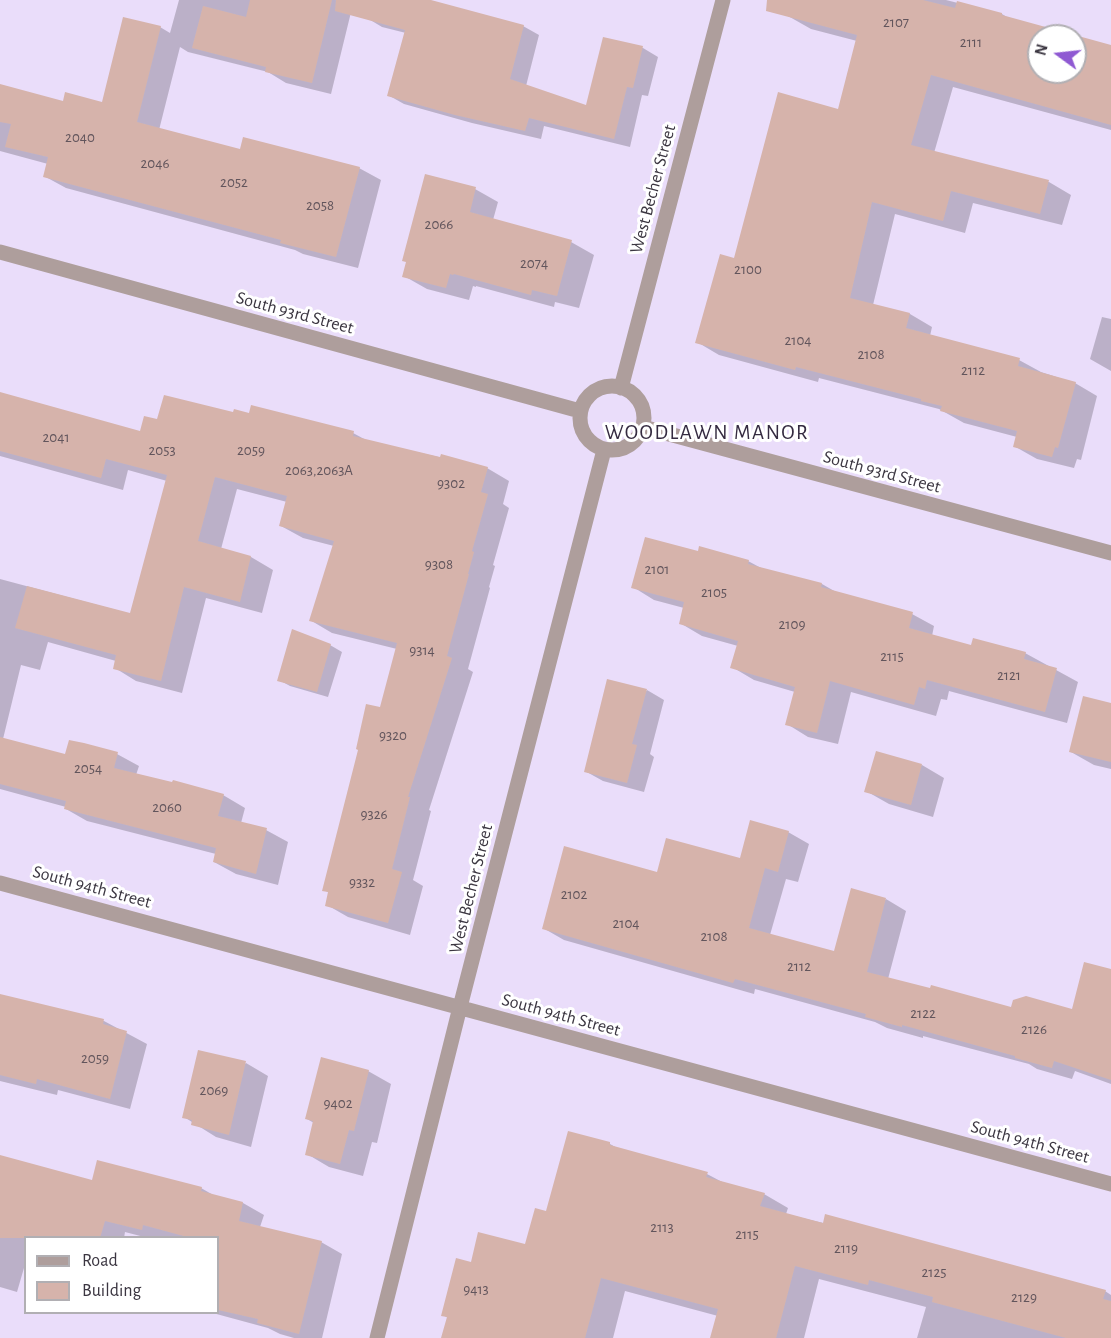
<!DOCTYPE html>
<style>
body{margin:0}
#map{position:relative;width:1111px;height:1338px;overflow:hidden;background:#eaddfa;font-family:"Alegreya Sans",sans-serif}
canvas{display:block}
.legend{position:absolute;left:24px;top:1236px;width:195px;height:78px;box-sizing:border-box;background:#fff;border:2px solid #b1afb3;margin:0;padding:8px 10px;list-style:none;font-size:18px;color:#3b3641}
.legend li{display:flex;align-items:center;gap:12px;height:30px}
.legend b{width:30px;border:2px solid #b1afb3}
.north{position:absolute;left:1027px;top:24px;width:60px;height:60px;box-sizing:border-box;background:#fff;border:2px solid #b1afb3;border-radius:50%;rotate:285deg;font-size:16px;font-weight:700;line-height:24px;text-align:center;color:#3b3641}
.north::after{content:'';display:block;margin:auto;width:21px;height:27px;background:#8f59d2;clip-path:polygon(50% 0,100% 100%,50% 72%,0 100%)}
</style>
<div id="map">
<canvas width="1111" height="1338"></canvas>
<ul class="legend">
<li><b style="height:8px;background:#ae9e9c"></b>Road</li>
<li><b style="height:16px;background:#d6b3ab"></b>Building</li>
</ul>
<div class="north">N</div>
</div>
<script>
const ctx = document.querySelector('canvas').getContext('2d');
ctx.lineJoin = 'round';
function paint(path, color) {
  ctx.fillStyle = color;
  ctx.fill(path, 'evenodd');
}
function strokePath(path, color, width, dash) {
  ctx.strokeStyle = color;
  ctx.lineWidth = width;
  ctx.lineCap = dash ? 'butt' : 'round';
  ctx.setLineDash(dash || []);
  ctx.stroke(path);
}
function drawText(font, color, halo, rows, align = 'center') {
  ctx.font = font + ' "Alegreya Sans",sans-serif';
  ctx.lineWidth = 6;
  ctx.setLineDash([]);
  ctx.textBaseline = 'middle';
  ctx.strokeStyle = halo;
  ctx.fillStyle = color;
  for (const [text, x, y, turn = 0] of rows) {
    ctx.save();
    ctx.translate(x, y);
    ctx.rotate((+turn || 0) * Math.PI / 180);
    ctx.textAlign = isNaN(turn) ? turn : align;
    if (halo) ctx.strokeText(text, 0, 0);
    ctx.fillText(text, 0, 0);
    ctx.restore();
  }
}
paint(new Path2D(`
 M179 0H354L331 94 286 83 268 72 188 52 180 47 159 130 241 151 359 168 381 180 358 268 303 254 295 250 66 188 44 176 48 164 0 151V86L64 102 103 104 160 27 170 33Z
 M372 0H425L523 26 539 35 526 86 587 107 604 38 643 48 658 57 648 96 642 95 630 147 544 126 541 139 472 123 404 104 388 95 406 33 382 27 367 18Z
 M793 0H946L1002 14 1010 19 1073 36H1039V72H1075V37L1111 46V130L953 87 934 153 1049 182 1071 195 1062 225 973 203 965 233 895 214 873 305 910 314 932 327 930 336 1019 360 1041 372 1075 383 1097 396 1081 460 1077 459 1074 468 1037 459 1014 446 1017 437 964 423 939 409 819 378 818 382 719 355 697 342 735 260 839 111 857 41 811 29 788 16Z
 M475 189 498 202 493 220 571 242 594 255 579 308 555 302 554 307 476 286V287L473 286 469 300 427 289 404 276Z
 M1102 317 1111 319V371L1090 359Z
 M0 394 141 432 158 421 235 414 353 433 368 441 487 468 509 481 503 504 509 508 493 565 495 566 489 587 490 588 468 669 473 672 429 810 431 811 413 880 423 886 410 935 348 917 327 905 330 893 324 890 381 709 397 649 332 633 310 620 334 546 303 538 281 526 287 502 237 489 221 549 251 557 273 570 262 613 206 598 182 693 136 681 115 668 116 661 48 642 40 670 21 665 3 739 66 756 117 754 139 766 136 775 223 795 245 808 241 823 266 830 288 842 278 885 236 874 214 862 216 854 87 821 66 809V807L0 789V579L131 614 167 481 128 470 123 490 0 456Z
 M699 553 748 561 763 569 822 584 836 592 912 614 934 626 932 636 972 647 1025 653 1078 682 1067 723 949 691 947 700 941 699 936 716 851 692 838 744 808 737 787 724 795 692 754 680 732 667 738 646 702 636 680 623 684 608 654 600 633 587Z
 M330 645 342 652 328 697 290 686 279 680Z
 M647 690 664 700 650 754 654 757 644 792 603 781 585 771Z
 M1111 705V769L1094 765 1071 752Z
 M922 765 944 778 933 817 889 804 866 791Z
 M788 832 809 844 798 882 786 879 770 935 835 953 886 899 906 911 888 979 1012 1008 1073 1010 1111 970V1084L1075 1071 1072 1079 1037 1069 1029 1064 923 1036V1038L887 1028 875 1022 755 989 754 994 564 940 543 928 658 874 741 860Z
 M0 1014 104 1021 147 1044 130 1109 58 1090 57 1095 0 1081Z
 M246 1063 268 1076 251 1147 216 1137 184 1117Z
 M368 1071 391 1084 377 1143 372 1142 363 1176 329 1167 307 1154 314 1123 307 1119Z
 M610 1144 619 1149 707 1174 726 1184 764 1194 788 1208 786 1214 1105 1291 1111 1295V1338H917L926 1307 819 1279 804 1338H712L718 1316 625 1291 613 1338H443L448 1318 443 1315 472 1263 526 1246 547 1213Z
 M0 1157 93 1182 201 1188 215 1196 243 1203 264 1215 260 1227 321 1242 342 1254 322 1338H294L280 1334 268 1328 209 1312H218V1238H148L125 1232 124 1238H26V1261L17 1292 0 1287Z`), '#0003');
paint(new Path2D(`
 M250 0H332L312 83 265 72 266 67 192 48 203 6 246 17Z
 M336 0H431L524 25 510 79 586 105 603 37 643 46 633 88 627 87 614 139 529 118 525 131 455 115 387 96 405 30 335 11Z
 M767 0H923L955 8 957 1 1002 13V15L1111 45V125L931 75 911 145 1049 180 1040 214 951 191 943 221 872 202 850 298 910 313 906 328 1020 358 1018 366 1076 382 1058 448 1055 447 1052 457 1013 447 1017 431 940 411 942 406 921 401V399L796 367 795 370 695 343 720 254 734 258 778 92 838 109 857 35 766 11ZM1039 36H1075V72H1039Z
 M123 17 161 26 137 122 240 149 243 137 360 167 336 257 280 243 281 240 43 177 48 157 5 147 11 124 0 122V84L63 101 65 92 102 102Z
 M425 174 476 187 470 212 572 240 557 296 532 290 531 295 454 274 453 275 450 274 446 288 402 277 406 262 402 261Z
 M0 392 140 431 144 416 157 419 164 395 233 412 234 409 249 413 251 405 354 431 353 436 440 457 441 454 488 467 481 492 488 494 472 551 474 552 468 574H469L447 656 452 658 408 797H410L392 869 402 872 388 923 325 906 328 892 322 891 358 750 356 749 366 704 380 707 397 643 309 621 334 541 279 526 287 496 215 477 198 541 251 556 240 602 184 587 161 681 113 669 116 655 15 628 27 586 130 613 167 475 106 459 101 478 0 451Z
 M645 537 698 551 699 546 749 560 748 564 822 583 821 587 913 612 909 628 971 645 973 638 1026 652 1024 659 1057 668 1045 712 927 680 925 689 919 687 914 705 830 681 817 733 785 725 795 687 730 668 738 641 679 624 684 602 631 588Z
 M292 629 331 644 317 692 277 681Z
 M607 679 647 689 632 744 637 745 627 783 584 772Z
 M1083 696 1111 703V762L1069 752Z
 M0 737 65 754 69 740 84 743 118 752 114 768 172 782 173 780 224 794 218 816 267 828 256 874 213 862 216 848 64 809 66 801 0 784Z
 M876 751 922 764 911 805 864 792Z
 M750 820 789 831 778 872 765 868 749 928 834 951 851 888 886 898 867 972 930 988 931 985 1011 1007 1013 1000 1026 996 1072 1009 1084 962 1111 969V1080L1054 1061 1052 1068 1015 1058V1056L902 1025V1027L865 1017 866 1014 735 979 733 983 542 929 564 846 657 872 666 838 740 858Z
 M0 994 104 1019 103 1024 127 1031 110 1099 37 1079 36 1084 0 1075Z
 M198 1050 246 1061 229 1135 191 1125 192 1120 182 1118Z
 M321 1057 369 1070 354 1131 349 1130 340 1164 305 1155 313 1121 305 1119Z
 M568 1131 610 1142V1145L708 1172 706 1177 765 1193 760 1206 823 1223 825 1214 1106 1290 1103 1299 1111 1301V1338H1066L932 1302 933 1297 869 1280 868 1285 795 1266 776 1338H710L718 1309 601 1278 585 1338H441L447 1317 441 1316 456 1258 471 1262 478 1232 525 1244 535 1208 546 1211Z
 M0 1155 92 1180 97 1160 202 1187 201 1191 243 1202 239 1221 322 1241 299 1334 257 1323 258 1319 218 1310V1238H191L143 1225 142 1230 105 1221 100 1238H0Z`), '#d6b3ab');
strokePath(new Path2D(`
 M0 252 580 411
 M580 418a32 32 0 1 1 64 0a32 32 0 1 1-64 0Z
 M621 388 723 0
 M643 427 1111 553
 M0 883 1111 1184
 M377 1338 460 1007 604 450`), '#ae9e9c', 15);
drawText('15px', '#62555c', null, [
 ["2107",896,22],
 ["2111",971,42],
 ["2040",80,137],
 ["2046",155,163],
 ["2052",234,182],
 ["2058",320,205],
 ["2066",439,224],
 ["2074",534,263],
 ["2100",748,269],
 ["2104",798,340],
 ["2108",871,354],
 ["2112",973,370],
 ["2041",56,437],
 ["2053",162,450],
 ["2059",251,450],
 ["2063,2063A",319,470],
 ["9302",451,483],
 ["9308",439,564],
 ["2101",657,569],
 ["2105",714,592],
 ["2109",792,624],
 ["9314",422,650],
 ["2115",892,656],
 ["2121",1009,675],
 ["9320",393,735],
 ["2054",88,768],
 ["2060",167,807],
 ["9326",374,814],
 ["9332",362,882],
 ["2102",574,894],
 ["2104",626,923],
 ["2108",714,936],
 ["2112",799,966],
 ["2122",923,1013],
 ["2126",1034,1029],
 ["2059",95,1058],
 ["2069",214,1090],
 ["9402",338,1103],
 ["2113",662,1227],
 ["2115",747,1234],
 ["2119",846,1248],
 ["2125",934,1272],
 ["9413",476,1289],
 ["2129",1024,1297]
]);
drawText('18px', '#3b3641', '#fff', [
 ["West Becher Street",653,189,-75],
 ["South 93rd Street",295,313,15],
 ["South 93rd Street",882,472,15],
 ["South 94th Street",92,887,15],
 ["West Becher Street",471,889,-76],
 ["South 94th Street",561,1015,15],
 ["South 94th Street",1030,1142,15]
]);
ctx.letterSpacing = '1.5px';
drawText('21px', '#352b41', '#fff', [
 ["WOODLAWN MANOR",707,433]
]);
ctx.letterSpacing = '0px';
</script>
